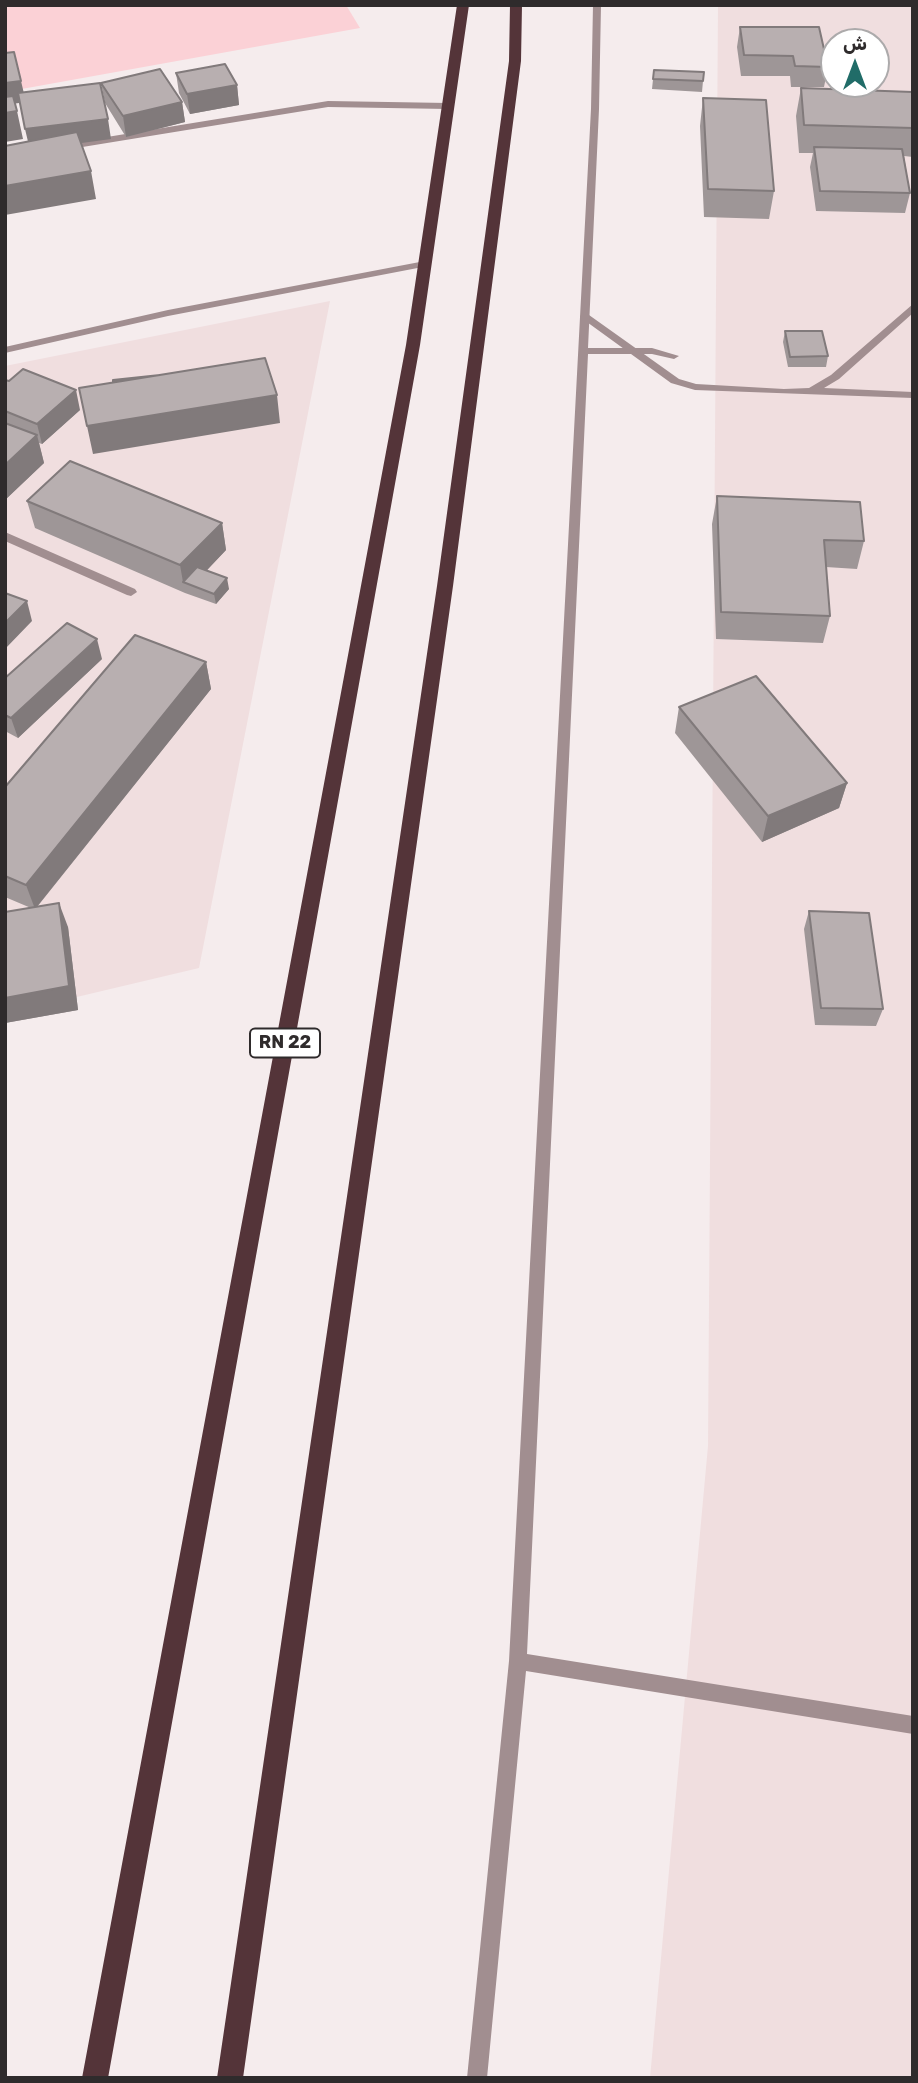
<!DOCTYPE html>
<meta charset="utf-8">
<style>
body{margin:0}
#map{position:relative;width:918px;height:2083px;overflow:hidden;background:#f5eced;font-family:Rubik,Cairo,sans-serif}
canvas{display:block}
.frame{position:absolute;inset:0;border:7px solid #2f2b2c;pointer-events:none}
.north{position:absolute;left:820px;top:28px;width:70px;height:70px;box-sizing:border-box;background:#fff;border:2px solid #acaaab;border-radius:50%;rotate:0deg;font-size:19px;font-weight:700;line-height:28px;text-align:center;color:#2f2b2c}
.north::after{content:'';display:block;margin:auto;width:24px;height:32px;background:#206c68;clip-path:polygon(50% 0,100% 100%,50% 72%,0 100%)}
</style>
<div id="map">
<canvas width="918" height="2083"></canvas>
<div class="frame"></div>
<div class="north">ش</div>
</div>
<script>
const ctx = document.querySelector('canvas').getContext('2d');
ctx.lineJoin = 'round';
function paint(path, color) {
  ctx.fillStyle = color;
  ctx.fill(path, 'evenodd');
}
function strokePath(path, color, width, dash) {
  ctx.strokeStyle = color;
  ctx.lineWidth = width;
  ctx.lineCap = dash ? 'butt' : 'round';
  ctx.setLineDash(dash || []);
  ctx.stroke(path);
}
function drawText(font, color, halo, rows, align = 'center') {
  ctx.font = font + ' Rubik,sans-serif';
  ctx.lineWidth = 7;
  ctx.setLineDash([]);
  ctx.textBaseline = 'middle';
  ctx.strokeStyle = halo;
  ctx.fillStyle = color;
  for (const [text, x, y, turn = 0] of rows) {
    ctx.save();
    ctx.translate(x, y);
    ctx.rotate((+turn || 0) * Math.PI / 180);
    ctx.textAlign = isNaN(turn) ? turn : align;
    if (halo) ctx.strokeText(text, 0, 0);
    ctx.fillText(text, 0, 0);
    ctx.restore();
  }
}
paint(new Path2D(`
 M718 5H913V2078H650L708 1446ZM834 42H876V84H834Z
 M330 301 199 968 5 1014V366Z`), '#f0dedf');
paint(new Path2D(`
 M5 5H346L360 28 5 92Z`), '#fbd1d6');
paint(new Path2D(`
 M913 304V313L839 379 824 388 913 392V398L695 390 671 383 580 317 581 315H589L679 379 696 384 784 389 809 388 831 375Z`), '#a18e90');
paint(new Path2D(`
 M593 5H601L599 109 588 348H652L679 356 674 359 652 354H588L527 1654 913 1716V1734L526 1671 487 2078H467L509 1661 591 109Z
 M328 101 448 103 452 106 448 109 328 107 64 150 59 147 64 144Z
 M425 261 430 264 428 266 168 316 5 353V347L168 310Z
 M5 532 135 589 137 592 131 596 127 595 5 541Z`), '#a18e90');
paint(new Path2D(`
 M457 5H469L420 345 108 2078H82L406 345Z
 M510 5H522L521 61 453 586 243 2078H217L437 586 509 61Z`), '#543439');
paint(new Path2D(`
 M740 27 828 67 824 87H791L790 76H741L737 47Z
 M654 70 703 81 702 92 652 89Z
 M176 73 237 85 239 105 190 114 179 93Z
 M101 83 182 102 185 122 126 137 105 103Z
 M801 88 913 92V157L904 156 910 193 905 213 816 211 810 167 813 153H799L796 116Z
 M703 98 774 191 769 219 704 217 700 126Z
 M785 331 828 356 826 367H788L783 342Z
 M5 380 80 410 42 444 39 443 44 463 5 500Z
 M717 496 864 541 857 569 826 567 830 616 823 643 716 639 712 524Z
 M27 501 222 523 226 550 206 571 229 589 216 604 185 593 35 528Z
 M102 659 18 738 5 731V678Z
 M206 662 211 689 37 907 68 927 78 1010 5 1023V912L31 908 5 897V787Z
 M679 707 847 783 839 808 762 842 675 733Z
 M809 911 883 1009 876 1026 815 1025 804 929Z`), '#9e9697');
paint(new Path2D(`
 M21 81 26 102 5 105V83Z
 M237 85 239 105 190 114 187 94Z
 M182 102 185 122 126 137 123 116Z
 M17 111 23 139 5 142V113Z
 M108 119 111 139 30 150 25 129Z
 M91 171 96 199 5 215V186Z
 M76 390 80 410 42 444 37 424Z
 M277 395 280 423 93 454 87 426Z
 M37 435 44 463 5 500V465Z
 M222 523 226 550 192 586 183 582 180 565Z
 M227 578 229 589 216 604 214 594Z
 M27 601 32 621 5 649V623Z
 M97 639 102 659 18 738 11 718Z
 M206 662 211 689 35 909 26 885Z
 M847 783 839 808 762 842 768 816Z
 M59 903 68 927 78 1010 5 1023V998Z`), '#817a7b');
const building = new Path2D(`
 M740 27H819L828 67 795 66 793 56 744 55Z
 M14 52 21 81 5 83V53Z
 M225 64 237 85 187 94 176 73Z
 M160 69 182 102 123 116 101 83Z
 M654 70 704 72 703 81 653 79Z
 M100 83 108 119 25 129 18 93Z
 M801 88 913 92V128L804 125Z
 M13 96 17 111 5 113V97Z
 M703 98 766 100 774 191 708 189Z
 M77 132 91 171 5 186V146Z
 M814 147 902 149 910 193 820 191Z
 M785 331H822L828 356 790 357Z
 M265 358 277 395 87 426 79 388Z
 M23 369 76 390 37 424 5 411V380L9 381Z
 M160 375 113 382V380Z
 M5 423 37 435 5 465Z
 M70 461 222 523 180 565 27 501Z
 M717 496 860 502 864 541 824 540 830 616 721 612Z
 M197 567 227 578 214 594 183 582Z
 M5 593 27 601 5 623Z
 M67 623 97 639 11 718 5 715V678Z
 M135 635 206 662 26 885 5 876V787Z
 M756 676 847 783 768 816 679 707Z
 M59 903 69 986 5 998V912Z
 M809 911 869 913 883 1009 821 1008Z`);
paint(building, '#b8afb0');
strokePath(building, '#817a7b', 2);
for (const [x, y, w] of [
 [285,1043,70]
]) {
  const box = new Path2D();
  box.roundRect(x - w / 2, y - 14.5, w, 29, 5);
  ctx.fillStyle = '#fff';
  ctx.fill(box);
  strokePath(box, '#2f2b2c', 2);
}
drawText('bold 18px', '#2f2b2c', null, [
 ["RN 22",285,1043]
]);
</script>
